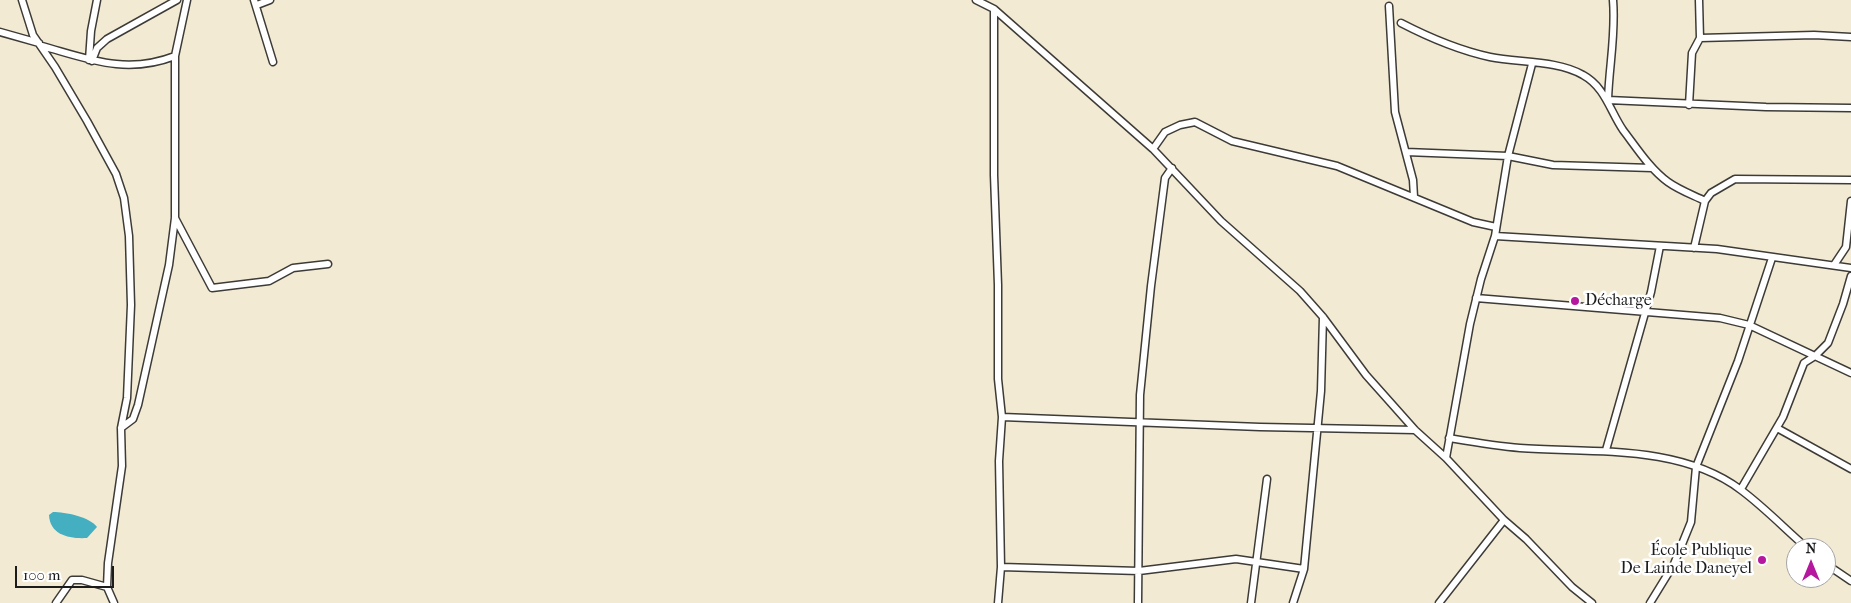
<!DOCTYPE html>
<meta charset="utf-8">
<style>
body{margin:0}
#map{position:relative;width:1851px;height:603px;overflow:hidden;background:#f3ead3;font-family:"IM FELL French Canon",serif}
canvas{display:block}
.north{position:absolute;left:1786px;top:538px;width:50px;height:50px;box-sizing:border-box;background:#fff;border:1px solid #a4a4a4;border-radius:50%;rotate:0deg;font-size:14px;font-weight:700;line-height:20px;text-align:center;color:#1c1c1c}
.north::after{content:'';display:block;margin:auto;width:18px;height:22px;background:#b5179e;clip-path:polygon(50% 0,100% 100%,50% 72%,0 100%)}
.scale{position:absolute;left:15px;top:566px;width:99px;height:22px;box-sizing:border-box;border:2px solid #1c1c1c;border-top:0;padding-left:6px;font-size:15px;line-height:18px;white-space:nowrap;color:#1c1c1c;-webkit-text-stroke:4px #fff;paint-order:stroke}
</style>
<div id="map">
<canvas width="1851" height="603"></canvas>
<div class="north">N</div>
<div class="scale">100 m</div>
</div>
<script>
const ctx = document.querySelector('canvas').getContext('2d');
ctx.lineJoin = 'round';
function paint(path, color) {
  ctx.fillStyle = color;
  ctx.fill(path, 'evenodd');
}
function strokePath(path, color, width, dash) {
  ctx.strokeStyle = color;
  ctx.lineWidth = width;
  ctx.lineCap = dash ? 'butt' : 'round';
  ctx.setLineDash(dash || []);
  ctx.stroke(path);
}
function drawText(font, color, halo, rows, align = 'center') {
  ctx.font = font + ' "IM FELL French Canon",serif';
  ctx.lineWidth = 5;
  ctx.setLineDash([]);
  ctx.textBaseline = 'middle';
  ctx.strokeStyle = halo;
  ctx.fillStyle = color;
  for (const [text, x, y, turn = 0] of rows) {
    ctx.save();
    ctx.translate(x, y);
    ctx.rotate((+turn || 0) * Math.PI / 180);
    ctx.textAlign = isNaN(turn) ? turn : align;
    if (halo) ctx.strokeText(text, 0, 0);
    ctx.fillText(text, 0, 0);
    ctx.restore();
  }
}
paint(new Path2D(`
 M53 512C65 512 90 517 97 527L87 538C69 539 50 535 49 515Z`), '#43afc1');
const minor = new Path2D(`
 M22 0 33 35 55 67 87 121 116 174 124 198 129 236 131 305 127 398 121 428 122 466 108 563 107 587 114 603
 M254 0 273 62
 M976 0 994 9 1153 149 1221 221 1300 291 1323 317 1366 375 1415 430 1446 458 1504 520 1526 539 1572 587 1592 603
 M257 5 270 0
 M1389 6 1395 112 1413 180 1414 197
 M994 9V175L998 285V379L1002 417 999 461 1001 567 1139 571 1236 559 1304 569 1293 603
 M1401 23C1430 38 1458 50 1490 57 1519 63 1557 60 1583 75 1605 87 1610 111 1623 130 1636 147 1650 169 1668 182 1679 190 1693 195 1705 201
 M0 32 39 43
 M1700 38 1814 35 1851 37
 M42 46C89 59 126 75 175 56
 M89 60 91 31 97 0
 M92 61 97 48 107 39 177 0
 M1608 100 1766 107 1851 108
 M1608 100C1609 66 1616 34 1613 0
 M1689 105 1692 53 1700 38 1699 0
 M1153 149 1165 132 1180 125 1195 122 1232 141 1337 166 1473 222 1496 227
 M1406 152 1508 156 1553 165 1652 168
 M175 218 212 288 269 281 293 268 328 264
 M1495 236 1717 249 1851 268
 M1694 248 1705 201 1711 193 1735 179 1851 180
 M1834 265 1846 247 1851 201
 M1476 298 1720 318 1749 325 1851 373
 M1002 417 1260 427 1415 430
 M121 428 133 419 138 405 169 265 175 218V56L187 0
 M1777 428 1851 469
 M1449 438C1473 442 1496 446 1520 448 1592 453 1680 444 1741 490 1764 507 1785 529 1807 548
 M1606 450 1651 292 1660 246
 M1446 458 1470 324 1481 279 1495 236 1508 156 1532 64
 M1741 489 1783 417 1804 363 1815 356 1828 343 1843 304 1851 276
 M1826 564 1851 581
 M1304 569 1321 391 1323 317
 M56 603 72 580H82L107 587
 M998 603 1001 567
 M1138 603 1140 395 1151 286 1165 178 1172 168
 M1251 603 1267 479
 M1439 603 1504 520
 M1650 603 1674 564 1691 522 1696 467 1738 361 1772 258`);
strokePath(minor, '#3c3b37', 9);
strokePath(minor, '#fff', 6);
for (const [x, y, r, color] of [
 [1575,301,5,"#b5179e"],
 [1762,560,5,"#b5179e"]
]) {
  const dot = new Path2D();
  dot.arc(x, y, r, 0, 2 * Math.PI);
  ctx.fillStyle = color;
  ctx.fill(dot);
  strokePath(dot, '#fff', 2);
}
drawText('16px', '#1c1c1c', '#fff', [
 ["Décharge",1585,301],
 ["École Publique",1752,551,"right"],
 ["De Lainde Daneyel",1752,569,"right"]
], 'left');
</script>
